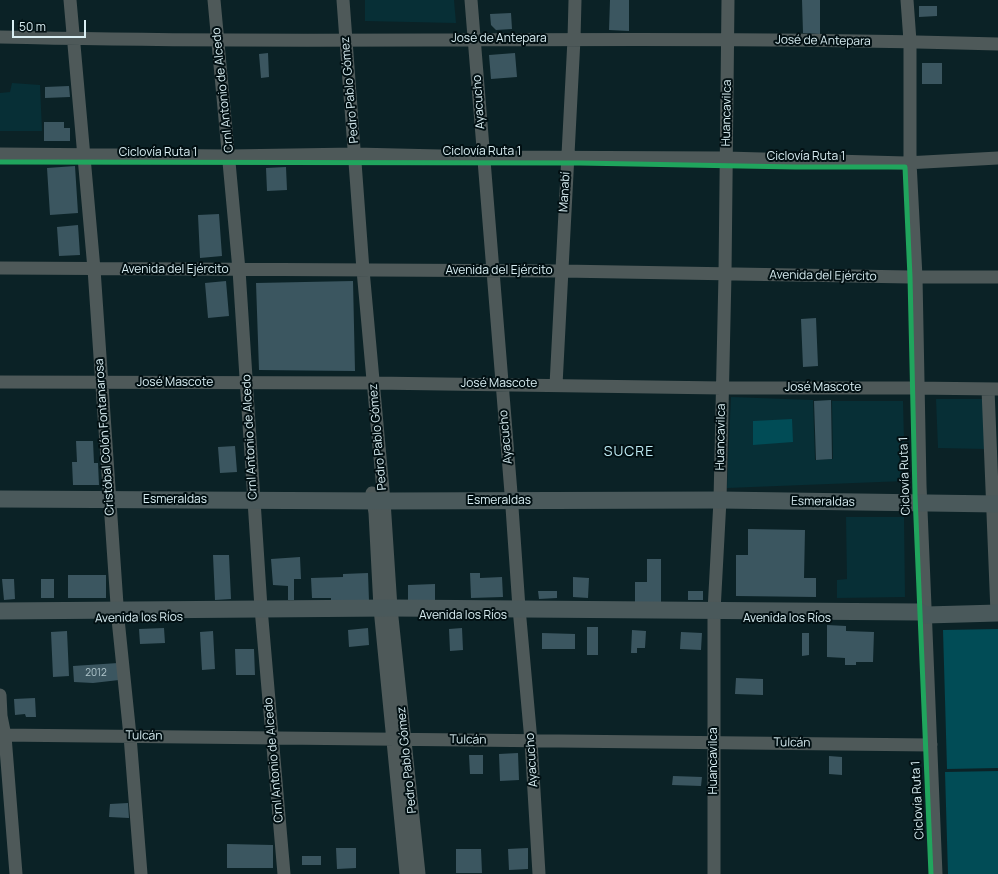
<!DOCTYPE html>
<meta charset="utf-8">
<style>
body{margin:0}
#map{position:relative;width:998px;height:874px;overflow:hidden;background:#0b2226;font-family:Manrope,sans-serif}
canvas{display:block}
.scale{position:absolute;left:12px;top:20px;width:74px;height:18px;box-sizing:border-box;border:2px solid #d9eef3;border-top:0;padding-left:5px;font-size:12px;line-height:14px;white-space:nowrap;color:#d9eef3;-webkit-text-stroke:3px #021013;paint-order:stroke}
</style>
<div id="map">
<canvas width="998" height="874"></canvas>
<div class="scale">50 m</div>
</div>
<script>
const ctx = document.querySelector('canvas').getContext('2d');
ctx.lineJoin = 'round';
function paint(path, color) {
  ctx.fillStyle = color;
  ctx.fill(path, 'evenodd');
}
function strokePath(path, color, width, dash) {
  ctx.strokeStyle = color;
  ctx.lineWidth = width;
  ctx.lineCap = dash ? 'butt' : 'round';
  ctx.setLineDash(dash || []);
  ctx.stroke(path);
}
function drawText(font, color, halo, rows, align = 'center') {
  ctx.font = font + ' Manrope,sans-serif';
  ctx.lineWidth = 4;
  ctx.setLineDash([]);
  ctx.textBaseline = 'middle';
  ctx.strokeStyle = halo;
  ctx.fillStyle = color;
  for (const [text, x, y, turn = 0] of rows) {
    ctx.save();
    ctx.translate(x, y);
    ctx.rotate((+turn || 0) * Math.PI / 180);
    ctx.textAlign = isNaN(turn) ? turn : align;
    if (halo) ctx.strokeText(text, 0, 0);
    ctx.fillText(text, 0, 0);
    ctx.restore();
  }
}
paint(new Path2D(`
 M365 0H454L456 23 365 21Z
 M12 83 40 85 42 131H0V93L10 92Z
 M731 397 813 400 815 460 833 459 832 401H903L905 481 727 488Z
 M936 399H985V449L938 448Z
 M846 517H904L905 597 837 598V580L847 579Z`), '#072f36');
paint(new Path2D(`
 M792 419 793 442 753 445V421Z
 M998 629V768L947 769 943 630Z
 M998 771V874H948L945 772Z`), '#014c56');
paint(new Path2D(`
 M610 0H629V31L609 30Z
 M802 0H820V34L803 33Z
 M919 6H937V16L919 17Z
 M511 13 512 29 496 30 491 25 490 14Z
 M268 53 269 77 261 78 259 54Z
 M515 53 517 77 491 79 489 55Z
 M922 63H942V84H922Z
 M69 86 70 97 45 98V87Z
 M44 122H64V128H70V141H44Z
 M75 166 78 213 50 215 47 168Z
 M286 167 287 190 267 191 266 168Z
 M219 214 222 256 200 258 198 215Z
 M78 225 80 255 59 256 57 227Z
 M226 281 229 316 208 318 205 283Z
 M353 281 355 371 259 370 256 283Z
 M816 318 818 366 803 367 801 319Z
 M831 400 832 459 816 460 814 401Z
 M76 441H93L94 463H98L99 485H73L72 462H77Z
 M235 446 237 472 220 473 218 447Z
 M748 529 805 530 804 578H816V597L736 596V555H748Z
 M213 555H229L231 599 215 600Z
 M300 557 301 579H294V600H288V586L273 585 271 559Z
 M647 559H661V602H635V582H647Z
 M368 573 369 601 331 602V598H312L311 578 343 577V574Z
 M470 573H480V578L502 577 503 597 471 598Z
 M68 575H106V598H68Z
 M573 577 589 578 588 598 573 597Z
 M2 579H14L15 599 4 600Z
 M41 579H54V598H41Z
 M435 584V603L408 604V585Z
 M538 591H557V598L539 599Z
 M688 591H703V600H688Z
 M827 625 846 626V631L874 632 873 662H856V665H845V658L827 657Z
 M587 627H598V655H587Z
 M164 628 165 643 140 644 139 629Z
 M368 628 369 645 349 647 348 630Z
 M462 628 463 650 450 651 449 629Z
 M632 630 646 631 645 648H637V653H631Z
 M67 631 69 676 53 677 51 632Z
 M213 631 215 669 202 670 200 632Z
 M681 632 702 633 701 650 680 649Z
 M542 633 575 634V649H542Z
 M802 633H809V655L802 656Z
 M235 649H254L255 675H236Z
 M118 663 119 680 93 683 74 682 73 666Z
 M736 678 763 679V695L735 694Z
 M35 698 36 717H26L25 714 15 715 14 699Z
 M518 753 519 780 500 781 499 754Z
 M469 755H483V774H470Z
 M829 756 842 757V775L829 774Z
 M673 776 702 777 701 786 672 785Z
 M128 803 129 818 109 817 110 804Z
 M227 844 273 845V868H227Z
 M336 848H356V868L337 869Z
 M528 848V869L509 870 508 849Z
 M456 849H481L482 873H456Z
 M302 856H321V865H302Z`), '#3b5660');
strokePath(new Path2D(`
 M70 0 94 269 118 619 130 736 141 874
 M214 0 239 270 261 608 284 874
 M343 0 363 270 384 501 391 608 419 874
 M471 0 511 493 519 608 531 741 539 874
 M907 0 910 41V162L916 277 920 485 936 874
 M0 37C333 45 665 34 998 44
 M0 154 229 156 355 154 483 157 726 158 906 163 998 158
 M0 268 562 271 910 277H998
 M0 382 374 383 722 388H912L998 389
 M556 385 574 39 575 0
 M988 389 997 613
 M372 493 375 513 380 608 406 874
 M0 695 1 716 5 736 16 874
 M0 735 931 745
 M714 874V611L720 500 725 274 728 0`), '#4e5959', 13);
strokePath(new Path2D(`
 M0 499 384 501 720 500 998 504
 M0 611 391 608 920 612 926 615 998 613`), '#4a595b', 17);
strokePath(new Path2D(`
 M0 162 580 163 795 167H905L910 277 915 495 931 874`), '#20a55d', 5);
drawText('10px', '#b2c8ce', null, [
 ["2012",96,673]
]);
drawText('12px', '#d9eef3', '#021013', [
 ["José de Antepara",499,39],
 ["José de Antepara",823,41,1],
 ["Crnl Antonio de Alcedo",223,90,-96],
 ["Pedro Pablo Gómez",350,90,-95],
 ["Ayacucho",479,102,-94],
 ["Huancavilca",727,113,-89],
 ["Ciclovía Ruta 1",482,152],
 ["Ciclovía Ruta 1",158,153],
 ["Ciclovía Ruta 1",806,157],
 ["Manabí",565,192,-87],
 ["Avenida del Ejército",175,270],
 ["Avenida del Ejército",499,271],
 ["Avenida del Ejército",823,276,1],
 ["José Mascote",175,383],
 ["José Mascote",499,384],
 ["José Mascote",823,388],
 ["Cristóbal Colón Fontanarosa",105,437,-94],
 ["Crnl Antonio de Alcedo",250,437,-93],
 ["Pedro Pablo Gómez",378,437,-95],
 ["Ayacucho",506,437,-95],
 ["Huancavilca",721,437,-89],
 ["Ciclovía Ruta 1",905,476,-92],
 ["Esmeraldas",175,500],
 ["Esmeraldas",499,501],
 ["Esmeraldas",823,502,1],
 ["Avenida los Ríos",463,616],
 ["Avenida los Ríos",139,618,-1],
 ["Avenida los Ríos",787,619],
 ["Tulcán",144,736,1],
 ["Tulcán",468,740,1],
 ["Tulcán",792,743,1],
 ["Crnl Antonio de Alcedo",274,760,-95],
 ["Pedro Pablo Gómez",407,760,-96],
 ["Ayacucho",532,760,-94],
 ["Huancavilca",714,761,-90],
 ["Ciclovía Ruta 1",918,800,-93]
]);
ctx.letterSpacing = '1px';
drawText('14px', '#c0edf6', '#021013', [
 ["SUCRE",629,452]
]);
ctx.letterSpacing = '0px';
</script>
